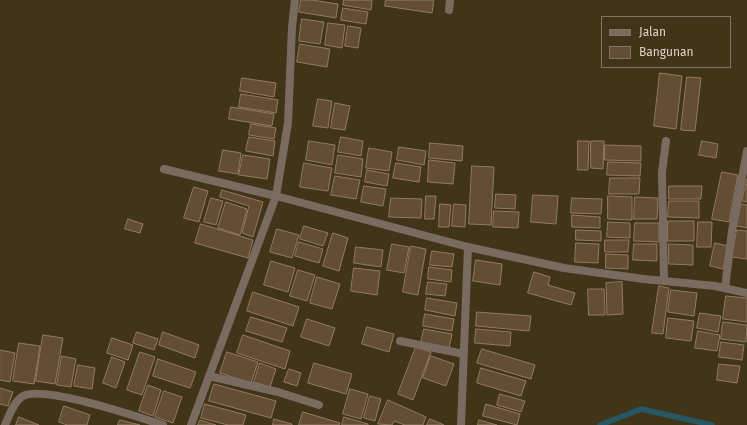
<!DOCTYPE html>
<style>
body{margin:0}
#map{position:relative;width:747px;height:425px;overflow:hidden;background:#413418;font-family:"Fira Sans",sans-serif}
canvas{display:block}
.legend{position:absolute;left:601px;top:16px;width:130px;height:52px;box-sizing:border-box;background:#413418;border:1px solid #80755e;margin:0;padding:5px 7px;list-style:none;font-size:12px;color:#ded6c6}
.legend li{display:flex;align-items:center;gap:8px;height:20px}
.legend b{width:20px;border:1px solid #80755e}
</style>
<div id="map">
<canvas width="747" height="425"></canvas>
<ul class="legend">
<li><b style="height:5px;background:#7a6b60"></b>Jalan</li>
<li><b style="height:11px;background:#634e35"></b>Bangunan</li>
</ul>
</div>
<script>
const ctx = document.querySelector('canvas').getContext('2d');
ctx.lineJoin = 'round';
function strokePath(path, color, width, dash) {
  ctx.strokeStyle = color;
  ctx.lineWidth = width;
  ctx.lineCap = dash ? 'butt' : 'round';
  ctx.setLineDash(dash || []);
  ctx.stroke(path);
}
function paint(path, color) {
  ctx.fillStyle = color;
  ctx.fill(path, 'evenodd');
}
strokePath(new Path2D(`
 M600 425 641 409 712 425`), '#265764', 5.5);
const building = new Path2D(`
 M301 0H311L338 4 336 18 299 12Z
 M344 0H372L371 10 343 5Z
 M386 0H434L432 13 385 6Z
 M343 8 368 12 366 24 341 20Z
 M302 19 324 22 320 44 299 41Z
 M328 23 345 25 342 48 325 45Z
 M348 26 361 28 358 48 345 46Z
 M300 44 330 49 327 67 297 62Z
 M660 73 682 76 676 129 654 126Z
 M687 77 701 78 695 131 681 130Z
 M242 78 276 83 274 97 240 91Z
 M241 94 278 100 276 113 239 107Z
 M318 99 332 101 328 128 313 126Z
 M335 103 350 106 345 130 331 128Z
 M231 107 274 114 272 126 229 119Z
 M251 124 276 128 274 139 249 135Z
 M249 137 275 141 273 156 246 151Z
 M341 137 363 141 361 156 338 152Z
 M309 141 335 145 332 165 306 160Z
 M578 141H589L588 170H578Z
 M591 141H604L603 169 591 168Z
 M702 141 718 144 716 158 699 155Z
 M430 143 463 146 462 161 429 158Z
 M605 145 641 146V161L605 160Z
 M399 147 426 151 424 165 397 160Z
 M369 148 392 152 389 171 366 168Z
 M223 150 241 153 238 174 219 171Z
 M243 155 270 159 267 179 239 175Z
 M338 155 363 159 361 177 335 173Z
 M429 160 455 163 453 184 428 182Z
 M608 162 641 163 640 176 607 175Z
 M304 163 332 168 328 191 300 187Z
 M396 163 421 167 419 182 393 178Z
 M472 166 494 167 491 225 469 224Z
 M367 170 389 174 387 186 365 182Z
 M722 172 738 175 729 222 712 219Z
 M335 176 360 180 356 199 331 195Z
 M610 178H640L639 194H609Z
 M747 179V202L742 201Z
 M364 186 386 189 383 206 361 202Z
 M669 186H702L701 199H669Z
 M194 187 208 191 199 222 184 218Z
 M222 190 263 202 253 237 242 233 249 206 220 197Z
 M496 194 516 195 515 209 495 208Z
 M533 195 558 196 556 224 531 222Z
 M426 196H436L434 219H425Z
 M608 196 632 197V220L608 219Z
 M635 197 658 198 657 219H634Z
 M211 198 223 201 216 225 204 222Z
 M391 198 422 199 421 218 389 217Z
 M572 198 602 199 601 214 571 213Z
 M669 201H699V218L668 217Z
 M226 202 247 209 240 235 218 228Z
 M440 204 451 205 449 227H439Z
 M454 204 466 205 465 227 452 226Z
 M741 204 747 205V228L737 226Z
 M494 211 519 212 518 228 493 227Z
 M572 215 600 217V228L572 227Z
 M128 219 143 224 140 233 125 229Z
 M668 221H694V241H668Z
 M608 222 630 223V238L607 237Z
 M698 222H712L711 247H697Z
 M635 223H659V242L634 241Z
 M201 224 253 240 248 258 195 243Z
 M304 226 328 233 323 246 300 239Z
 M277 229 299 235 292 258 270 252Z
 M576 230 601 231V241L576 240Z
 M737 230 747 231V259L732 257Z
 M333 233 348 238 339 271 323 266Z
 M605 240H629L628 252H605Z
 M299 242 323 249 319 263 295 256Z
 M576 243 599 244 598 263 575 262Z
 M715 243 728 246 723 269 710 266Z
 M392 244 409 247 404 273 387 270Z
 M634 244H657V261L633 260Z
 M669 244 693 245V265L669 264Z
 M411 246 426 249 418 295 403 292Z
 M356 247 383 250 381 267 354 263Z
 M432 251 454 254 452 267 430 265Z
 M606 254 628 255V269L606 268Z
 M476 260 502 264 500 285 473 281Z
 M271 261 295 268 288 292 264 285Z
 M429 267 452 270 451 282 428 279Z
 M354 268 380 271 377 295 351 291Z
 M298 270 315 275 307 301 290 296Z
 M534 272 550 277 548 285 575 293 571 305 528 293Z
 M317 277 340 284 332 309 310 303Z
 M428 282 447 284 445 296 426 294Z
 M622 282 623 314 607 315 606 283Z
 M659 286 669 288 663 334 652 333Z
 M588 289H604L605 315H589Z
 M671 290 697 293 694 316 668 312Z
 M253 292 299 307 293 326 247 311Z
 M726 296 747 298V322L723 319Z
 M427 298 457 303 455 316 425 310Z
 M477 312 531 316 529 331 476 326Z
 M700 313 721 316 718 332 697 328Z
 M425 314 454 319 452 331 423 326Z
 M251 317 287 328 282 342 246 331Z
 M668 318 694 321 691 341 666 338Z
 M307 319 335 328 329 346 301 337Z
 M723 322 747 325 746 342 721 339Z
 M367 327 394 334 389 352 362 344Z
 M424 329 452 334 449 348 421 343Z
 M476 329 511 332 510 346 475 343Z
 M698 331 720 335 717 351 695 348Z
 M137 332 158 339 154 350 133 343Z
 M163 332 199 345 195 358 159 345Z
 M43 335 63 338 55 384 36 381Z
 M243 335 290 351 285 369 237 353Z
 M112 338 133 345 128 360 107 353Z
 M721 342 744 345 742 360 719 357Z
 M19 343 40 346 34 384 13 381Z
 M416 347 431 352 413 400 398 394Z
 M482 349 535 365 531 379 477 363Z
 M0 350 15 353 10 382 0 380Z
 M140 352 155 357 142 395 127 390Z
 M227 352 258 362 251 383 220 373Z
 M62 356 76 359 71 387 57 385Z
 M431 356 454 364 446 386 423 378Z
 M112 357 125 362 116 388 103 383Z
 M158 359 196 372 190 388 153 376Z
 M260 363 276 369 270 387 254 382Z
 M314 363 352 374 346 394 308 383Z
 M719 364 740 366 737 383 717 380Z
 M78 365 95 368 92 389 74 386Z
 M481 368 526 381 521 396 477 383Z
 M289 369 301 373 297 386 284 382Z
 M214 384 276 401 271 418 209 401Z
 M148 385 161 390 153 416 139 411Z
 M0 388 13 392 8 406 0 404Z
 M350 389 368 394 361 419 343 414Z
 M164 391 182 397 173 423 155 417Z
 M500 394 525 401 521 412 497 405Z
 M370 396 381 399 375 421 364 418Z
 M388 400 426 417 423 425H405L394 421 392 425 378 424Z
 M205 404 246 415 243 425H228L201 418Z
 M486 404 520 414 517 425 483 416Z
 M64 406 90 415 87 425H67L59 422Z
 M303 412 340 423 339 425H299Z
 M19 417 39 425H16Z
 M344 417 368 424V425H342Z
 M274 419 292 424V425H273Z
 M430 419 444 425H427Z
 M120 420 140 425H118Z
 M200 420 216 425H198Z
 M479 420 497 425H478Z`);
paint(building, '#634e35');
strokePath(building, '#927b61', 1);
strokePath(new Path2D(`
 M449 10 450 0
 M164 169 276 196 468 247 564 268 644 279 715 286 747 293
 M664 280 662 172 666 141
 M725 288 732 231 747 151
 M400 341 464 354
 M209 376 278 392 319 405
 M5 425C9 416 14 401 23 396 44 385 138 417 163 425
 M191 425 276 196 288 123 292 27 295 0
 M461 425 468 247`), '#7a6b60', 8);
</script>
